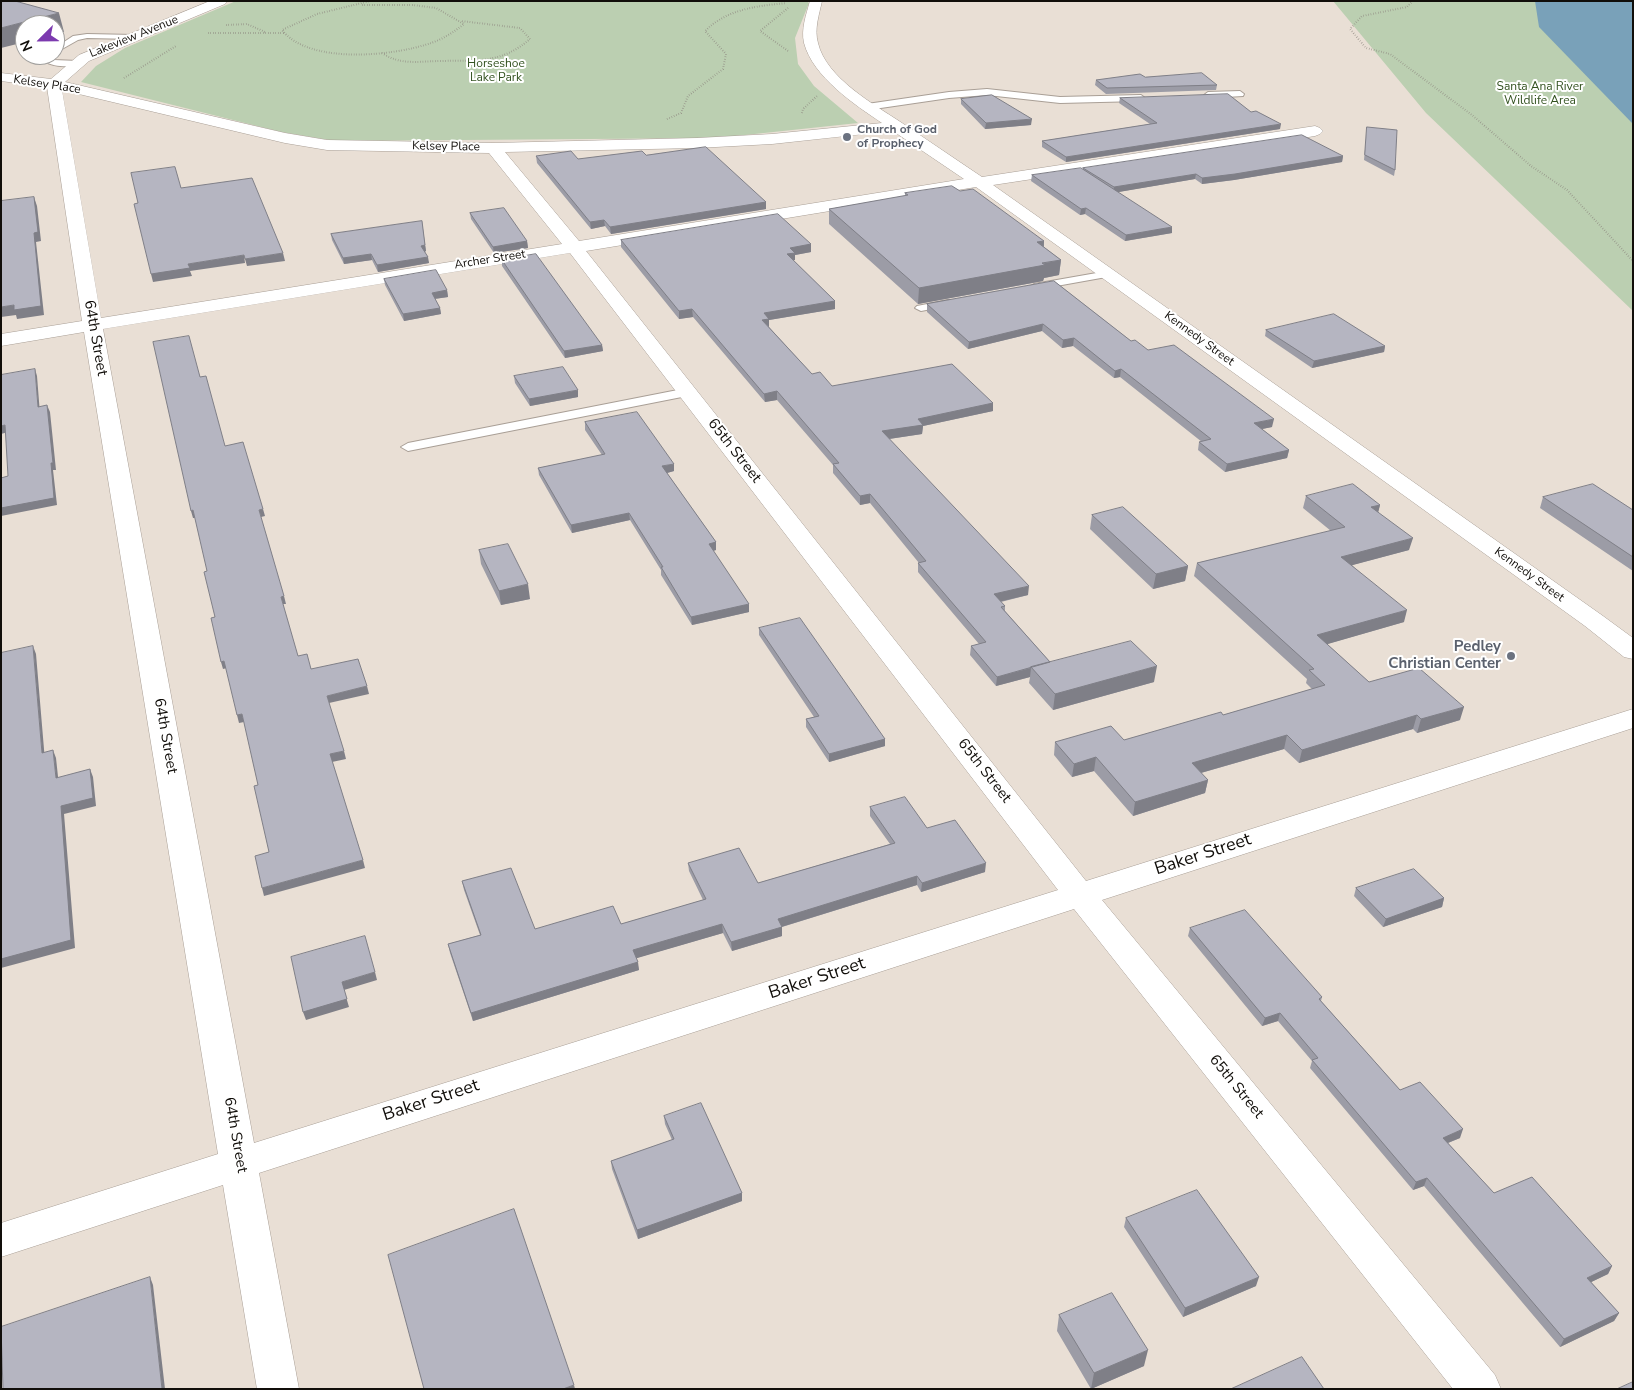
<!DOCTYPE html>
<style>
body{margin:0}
#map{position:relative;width:1634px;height:1390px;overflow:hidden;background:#e9dfd5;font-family:"Nunito Sans",sans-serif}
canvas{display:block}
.frame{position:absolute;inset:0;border:2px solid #110e0a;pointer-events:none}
.north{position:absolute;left:15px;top:15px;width:50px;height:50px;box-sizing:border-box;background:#fff;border:1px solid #a09f9d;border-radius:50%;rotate:247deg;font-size:14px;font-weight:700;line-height:20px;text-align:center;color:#110e0a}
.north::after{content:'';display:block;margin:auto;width:18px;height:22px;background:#7c3aaf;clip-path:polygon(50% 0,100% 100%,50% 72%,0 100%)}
</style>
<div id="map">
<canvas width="1634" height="1390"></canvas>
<div class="frame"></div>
<div class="north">N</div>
</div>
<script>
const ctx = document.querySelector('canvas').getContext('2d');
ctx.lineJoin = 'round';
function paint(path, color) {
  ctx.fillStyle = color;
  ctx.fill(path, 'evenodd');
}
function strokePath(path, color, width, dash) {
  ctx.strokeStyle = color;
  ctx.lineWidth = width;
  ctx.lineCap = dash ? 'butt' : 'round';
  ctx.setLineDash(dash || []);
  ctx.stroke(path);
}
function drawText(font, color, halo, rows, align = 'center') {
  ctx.font = font + ' "Nunito Sans",sans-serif';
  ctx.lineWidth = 4;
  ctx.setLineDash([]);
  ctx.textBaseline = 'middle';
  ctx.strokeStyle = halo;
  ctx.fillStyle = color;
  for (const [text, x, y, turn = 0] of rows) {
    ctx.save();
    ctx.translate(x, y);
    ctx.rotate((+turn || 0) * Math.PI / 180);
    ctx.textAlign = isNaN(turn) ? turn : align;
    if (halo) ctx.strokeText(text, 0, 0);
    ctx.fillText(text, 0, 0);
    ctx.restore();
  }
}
paint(new Path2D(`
 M236 1H807L809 3 795 38 798 64 814 86 858 123 717 138 335 141 281 132 81 82 96 66 125 48Z
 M1333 1H1633V311L1426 113Z`), '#bbcfb1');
paint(new Path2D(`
 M1535 1H1633V124L1539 27Z`), '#79a1b9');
const service = new Path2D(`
 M87 34 134 35 138 37 134 39 87 38 78 40 55 53V48L73 36Z
 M46 55H54V60L78 61 82 63C75 68 53 67 46 62Z
 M987 89 1060 97 1141 95 1145 98 1141 101 1060 103 987 95 949 98 867 110 863 107 867 104 949 92Z
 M1240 91 1244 94 1243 96 1208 98 1204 95 1208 92Z
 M1108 271 1112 272 1113 274 1112 276 1034 290 1029 287 1034 284Z
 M948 300 952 301 954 303 952 305 921 311 915 308 917 306Z
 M688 388 692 389 694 392 692 395 408 451 401 447 408 443Z`);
const minor = new Path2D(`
 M210 1H227L225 4 89 61 65 82 285 133 327 140 493 143 697 138 772 134 882 123C855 105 813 77 804 43 801 29 806 15 810 1H822C819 15 814 29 818 43 826 78 875 105 902 123 929 141 955 159 982 177L1315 126 1320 128 1323 131 1320 134 1315 136 993 185 1603 616 1633 638V659L1624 657 1585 626 976 187 586 251 1086 881 1633 709V728L1102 900 1495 1375 1501 1389H1453L1074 909 259 1173 299 1389H257L223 1185 1 1257V1223L218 1154 84 332 1 346V334L82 321 47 87 1 81V73L51 79 79 55ZM62 90 285 143 327 150 489 153 562 244 101 318ZM893 131 964 179 579 241 505 152 697 148 772 144ZM570 253 1058 890 254 1143 103 329Z`);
strokePath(service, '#a99f96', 2);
strokePath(minor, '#a99f96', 1);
strokePath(new Path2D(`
 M1413 1 1407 7 1362 16 1350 29 1366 48 1390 54 1472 115 1531 166 1567 190 1633 261
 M362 5H413L436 8 464 24C454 32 443 39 431 43 394 56 309 65 282 30L317 14 370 1
 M788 8 760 31 788 51
 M226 25 247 24 265 32
 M208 33H284
 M382 53C401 66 420 61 442 61 477 60 501 64 530 39L520 28 461 21
 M124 78 176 46
 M802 113 803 109 817 96
 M667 119 681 113 688 96 723 69 726 54 705 31C727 9 757 6 786 3`), '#8c857e', 2, [0.5, 2]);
paint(service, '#fff');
paint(minor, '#fff');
paint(new Path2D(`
 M1145 77 1217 85 1216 90 1106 94 1095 85 1096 80Z
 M1120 98 1251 112 1280 129 1066 162 1042 147V141L1150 124 1119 103Z
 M961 99 1031 125 985 129 961 104Z
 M1367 127 1395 170 1394 176 1364 160Z
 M646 155 766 202V209L611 234 605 226 591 229 537 163 536 156 578 159Z
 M1343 156 1342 162 1234 180 1202 184 1195 179 1118 192 1172 233 1125 241 1085 214 1080 215 1031 181 1032 175 1083 169V168Z
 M960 191 1044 241V247L1061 260 1059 275 1044 278 1043 281 918 304 829 224V209L905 196V193Z
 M470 213 527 241 528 248 494 253 471 219Z
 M422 221 426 251 425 252 429 263 378 272 372 260 344 264 332 240 331 234Z
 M621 240 811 244V252L795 255V260H793L835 301V309L769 320V327L812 374 832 386 993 403V411L923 426 922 434 889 439 1028 595 1001 602 1005 606V611L1050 662 1154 682 1053 710 1029 683 1030 677 996 686 970 655 971 646 979 644 918 572V563H919L870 503 860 505 833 473V465L777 400 765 402 693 317 679 319 621 247Z
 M502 260 602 345 603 351 565 358 502 266Z
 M384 279 447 290 448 297 435 299 440 308 441 314 404 321 385 285Z
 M1054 281 1131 341 1272 427 1262 429 1289 450 1287 458 1225 472 1198 450 1199 442H1202L1120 377 1114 378 1073 346 1062 348 1042 331 968 349 927 312V304Z
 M1266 330 1385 346 1384 352 1312 368 1265 336Z
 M514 376 578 397 530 406 515 383Z
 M585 422 674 471 667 473 716 542V550L713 551 749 612 692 625 661 575V570L630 520 572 533 539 475 538 468 602 455 585 430Z
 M1306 496 1380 505 1378 512 1409 550 1352 565 1404 622 1327 644 1369 682 1460 720 1417 733 1413 729 1299 763 1284 749 1201 773 1208 780 1205 793 1133 816 1094 771 1072 777 1054 755 1055 742 1124 740 1223 715 1312 689 1306 683 1307 679 1194 576 1197 563 1331 531 1303 508Z
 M1543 497 1633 510V571L1540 508Z
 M1092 515 1188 566 1185 581 1153 589 1090 529Z
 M479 550 530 599 501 605 481 564Z
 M759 628 885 739V746L829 762 806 727V719L814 717 759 635Z
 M870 807 927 828 985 872 921 892 917 885 782 927V936L732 951 723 933 636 958 639 970 473 1021 450 953 448 944 480 935 464 890 462 881 535 929 621 924 703 900 689 871 688 863 758 883 890 844 870 816Z
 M1356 888 1444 898 1442 907 1383 927 1354 896Z
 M1190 928 1322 997 1321 1001 1400 1090 1460 1138 1448 1143 1494 1193 1612 1266 1608 1274 1591 1282 1619 1313 1614 1321 1560 1347 1424 1186 1413 1190 1310 1068 1312 1061 1278 1021 1262 1026 1188 936Z
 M664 1116 742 1193V1201L638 1239 612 1169 611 1161 672 1140 665 1124Z
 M1126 1218 1256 1286 1183 1317 1124 1227Z
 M1059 1315 1144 1366 1091 1389 1057 1331Z`), '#9c9ca6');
paint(new Path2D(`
 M59 13 64 32 55 34V25H25V42L1 48V28Z
 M1032 119 1031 125 985 129 986 123Z
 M1281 124 1280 129 1066 162V157Z
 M1343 156 1342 162 1234 180 1202 184V178Z
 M1196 174 1195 179 1113 193 1114 187Z
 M34 197 37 206 41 241 36 242 44 315 17 319 16 315 1 317V307L14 305 34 233Z
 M766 202V209L611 234 610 227Z
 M1086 208 1085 214 1080 215 1081 209Z
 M604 220 605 226 591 229 590 222Z
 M1172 227V233L1125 241 1126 235Z
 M527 241 528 248 494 253 493 247Z
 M1044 241 1043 256 1037 242Z
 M811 244V252L795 255V260L787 261V254L790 248Z
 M425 245 426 251 422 252 421 246Z
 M283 253 285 261 247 266 245 259Z
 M371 254 372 260 344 264 343 258Z
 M244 255 245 263 190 271 192 276 153 282 151 274 188 264Z
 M428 257 429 263 378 272 377 265Z
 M1061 260 1059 275 1044 278 1043 281 918 304 919 288Z
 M447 290 448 297 433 299 432 293Z
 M835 301V309L769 320V327L762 320 764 313Z
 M440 308 441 314 404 321 403 314Z
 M692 309 693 317 679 319V311Z
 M1043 324 1042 331 968 349 969 342Z
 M1074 338 1073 346 1062 348 1063 340Z
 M602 345 603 351 565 358 564 351Z
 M1385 346 1384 352 1312 368 1314 361Z
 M35 369 37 376 40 414 38 407Z
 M1121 369 1120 377 1114 378 1115 371Z
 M578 390V397L530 406 529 399Z
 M777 391V400L765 402 764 394Z
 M993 403V411L923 426 922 434 882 440V431L918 419Z
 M47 405 50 412 56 470H53L57 505 1 516V508L51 463Z
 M1274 419 1272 427 1252 431 1254 423Z
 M5 425 8 432 1 434V426Z
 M1289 450 1287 458 1225 472 1227 464Z
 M674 464V471L663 474 662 466Z
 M870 494V503L860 505V496Z
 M1380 505 1377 517 1371 507Z
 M263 509 265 516 261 517 259 510Z
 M193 510 195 518H193L191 511Z
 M629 513 630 520 572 533 571 525Z
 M1413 538 1409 550 1338 569 1341 557Z
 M716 542V550L709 552V544Z
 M1188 566 1185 581 1153 589 1156 574Z
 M528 584 530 599 501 605 499 591Z
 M1029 586 1028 595 994 603V594Z
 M284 596 286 604H283L281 597Z
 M749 604V612L692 625 691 617Z
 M1407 610 1404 622 1314 648 1317 635Z
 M33 646 36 654 45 761 42 753Z
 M224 661 227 668 223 669 221 662Z
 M1157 666 1154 682 1053 710 1055 694Z
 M1031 668 1030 677 996 686 997 677Z
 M367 686 369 694 329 703 327 696Z
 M1464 707 1460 720 1417 733 1421 719Z
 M242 714 244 722 239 723 237 715Z
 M1417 715 1413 729 1299 763 1302 750Z
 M1287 735 1284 749 1190 776 1192 763Z
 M885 739V746L829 762V754Z
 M53 750 56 758 59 786 56 778Z
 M344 751 346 759 332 762 330 754Z
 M1096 757 1094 771 1072 777 1074 764Z
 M90 769 93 777 96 806 64 814 75 948 1 968V959L61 806Z
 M1208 780 1205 793 1133 816 1135 802Z
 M363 860 365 868 264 896 262 888Z
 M986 863 985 872 921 892 922 883Z
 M917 876V885L778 928V919Z
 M1444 898 1442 907 1383 927 1386 919Z
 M722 924 723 933 634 959 633 950Z
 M782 927V936L732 951 731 942Z
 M638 962 639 970 473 1021 471 1013Z
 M375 972 377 980 344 990 349 1007 306 1020 303 1012 342 982Z
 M1280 1013 1278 1021 1262 1026 1265 1018Z
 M1463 1129 1460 1138 1440 1146 1443 1138Z
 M1427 1178 1424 1186 1413 1190 1416 1182Z
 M742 1193V1201L638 1239 637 1230Z
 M1612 1266 1608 1274 1583 1286 1587 1278Z
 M150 1277 153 1285 165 1389H162Z
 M1259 1277 1256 1286 1183 1317 1185 1308Z
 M1619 1313 1614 1321 1560 1347 1564 1339Z
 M1148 1350 1144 1366 1091 1389 1094 1373Z
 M574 1385 575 1389H563Z`), '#7f7f87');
const building = new Path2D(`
 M1 1H15L59 13 1 28Z
 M1202 73 1217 85 1107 88 1096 80 1140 74 1145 77Z
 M1228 94 1251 112 1256 111 1281 124 1066 157 1042 141 1157 123 1120 98Z
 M992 95 1032 119 986 123 961 99Z
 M1367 127 1397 130 1395 170 1365 155Z
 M1302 135 1343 156 1235 174 1202 178 1196 174 1114 187 1083 168Z
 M706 147 766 202 610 227 604 220 590 222 536 156 571 151 578 159 642 151 646 155Z
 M175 167 181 188 252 178 283 253 245 259 244 255 188 264 190 268 151 274 134 204 138 203 131 173Z
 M1081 168 1172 227 1126 235 1086 208 1081 209 1032 175Z
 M952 186 960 191 973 189 1044 241 1037 242 1061 260 1042 263 1045 265 919 288 829 209 908 195 905 193Z
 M34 197 38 232 34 233 41 306 14 310V305L1 307V201Z
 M504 208 527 241 493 247 470 213Z
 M778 214 811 244 790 248 795 253 787 254 835 301 764 313 769 319 762 320 812 374 820 372 832 386 952 364 993 403 918 419 923 425 882 431 1029 586 994 594 1005 606 1001 607 1050 662 997 677 971 646 986 642 918 563 926 561 870 494 860 496 833 464 839 463 777 391 764 394 692 309 679 311 621 240Z
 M422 221 425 245 421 246 428 257 377 265 371 254 343 258 331 234Z
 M536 254 602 345 564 351 502 260Z
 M436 270 447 290 432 293 440 308 403 314 384 279Z
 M1054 281 1131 341 1135 340 1148 350 1174 345 1274 419 1254 423 1289 450 1227 464 1199 442 1211 439 1121 369 1115 371 1074 338 1063 340 1043 324 969 342 927 304Z
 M1334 314 1385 346 1314 361 1266 330Z
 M189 336 200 377 206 376 225 446 243 442 263 509 259 510 284 596 281 597 298 656 307 654 311 669 358 659 367 686 327 696 344 751 330 754 363 860 262 888 255 856 269 852 254 786 258 785 242 714 237 715 224 661 221 662 211 618 215 617 204 572 207 571 193 510 191 511 153 342Z
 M563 367 578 390 529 399 514 376Z
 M35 369 38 407 47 405 53 463H51L54 498 1 508V478L8 476 5 425 1 426V375Z
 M637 412 674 464 662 466 716 542 709 544 749 604 691 617 661 567H663L629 513 571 525 538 468 605 454 585 422Z
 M1353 484 1380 505 1371 507 1413 538 1341 557 1407 610 1317 635 1369 682 1419 668 1464 707 1421 719 1417 715 1302 750 1287 735 1192 763 1208 780 1135 802 1096 757 1074 764 1055 742 1111 726 1124 740 1221 712 1223 715 1325 685 1309 670 1314 669 1197 563 1345 527 1306 496Z
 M1593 484 1633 510V557L1543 497Z
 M1123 507 1188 566 1156 574 1092 515Z
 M508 544 528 584 499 591 479 550Z
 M800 618 885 739 829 754 806 719 819 716 759 628Z
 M1131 641 1157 666 1055 694 1031 667Z
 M33 646 42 753 53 750 56 778 90 769 93 798 61 806 71 940 1 959V653Z
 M905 797 927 828 955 820 986 863 922 883 917 876 778 919 782 927 731 942 722 924 633 950 638 962 471 1013 448 944 481 935 462 881 511 868 535 929 613 906 621 924 706 899 688 863 739 848 758 883 895 843 870 807Z
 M1414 869 1444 898 1386 919 1356 888Z
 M1245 910 1322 997 1319 999 1400 1090 1420 1082 1463 1129 1443 1138 1494 1193 1532 1177 1612 1266 1587 1278 1619 1313 1564 1339 1427 1178 1416 1182 1312 1060 1318 1058 1280 1013 1265 1018 1190 928Z
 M365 936 375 972 342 982 347 999 303 1012 291 957Z
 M701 1103 742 1193 637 1230 611 1161 674 1139 664 1116Z
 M1197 1190 1259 1277 1185 1308 1126 1218Z
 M514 1209 574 1385 563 1389H424L388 1255Z
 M150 1277 162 1389H3L1 1327Z
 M1112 1293 1148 1350 1094 1373 1059 1315Z
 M1302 1357 1324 1389H1231Z
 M1633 1382V1389H1617Z`);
paint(building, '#b5b5c1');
strokePath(building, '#7f7f87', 1);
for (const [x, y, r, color] of [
 [847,137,5,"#6b7280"],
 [1511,656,5,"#6b7280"]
]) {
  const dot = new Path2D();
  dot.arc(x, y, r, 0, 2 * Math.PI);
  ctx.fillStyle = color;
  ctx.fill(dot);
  strokePath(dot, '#fff', 2);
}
drawText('12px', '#110e0a', '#fff', [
 ["Lakeview Avenue",134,37,-22],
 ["Kelsey Place",47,85,9],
 ["Kelsey Place",446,147,1],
 ["Archer Street",490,260,-9],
 ["Kennedy Street",1199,339,36],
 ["Kennedy Street",1529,575,36]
]);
drawText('12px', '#32511f', '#fff', [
 ["Horseshoe",496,64],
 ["Lake Park",496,78],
 ["Santa Ana River",1540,87],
 ["Wildlife Area",1540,101]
]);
drawText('bold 12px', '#5b616d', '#fff', [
 ["Church of God",857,130],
 ["of Prophecy",857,144]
], 'left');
drawText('15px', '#110e0a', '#fff', [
 ["64th Street",95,338,80],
 ["65th Street",734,451,52],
 ["64th Street",165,736,80],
 ["65th Street",984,771,52],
 ["65th Street",1236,1087,51],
 ["64th Street",235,1135,80]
]);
drawText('bold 15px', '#5b616d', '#fff', [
 ["Pedley",1501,647],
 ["Christian Center",1501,664]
], 'right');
drawText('18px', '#110e0a', '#fff', [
 ["Baker Street",1203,855,-18],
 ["Baker Street",817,979,-18],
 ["Baker Street",431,1101,-18]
]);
</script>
